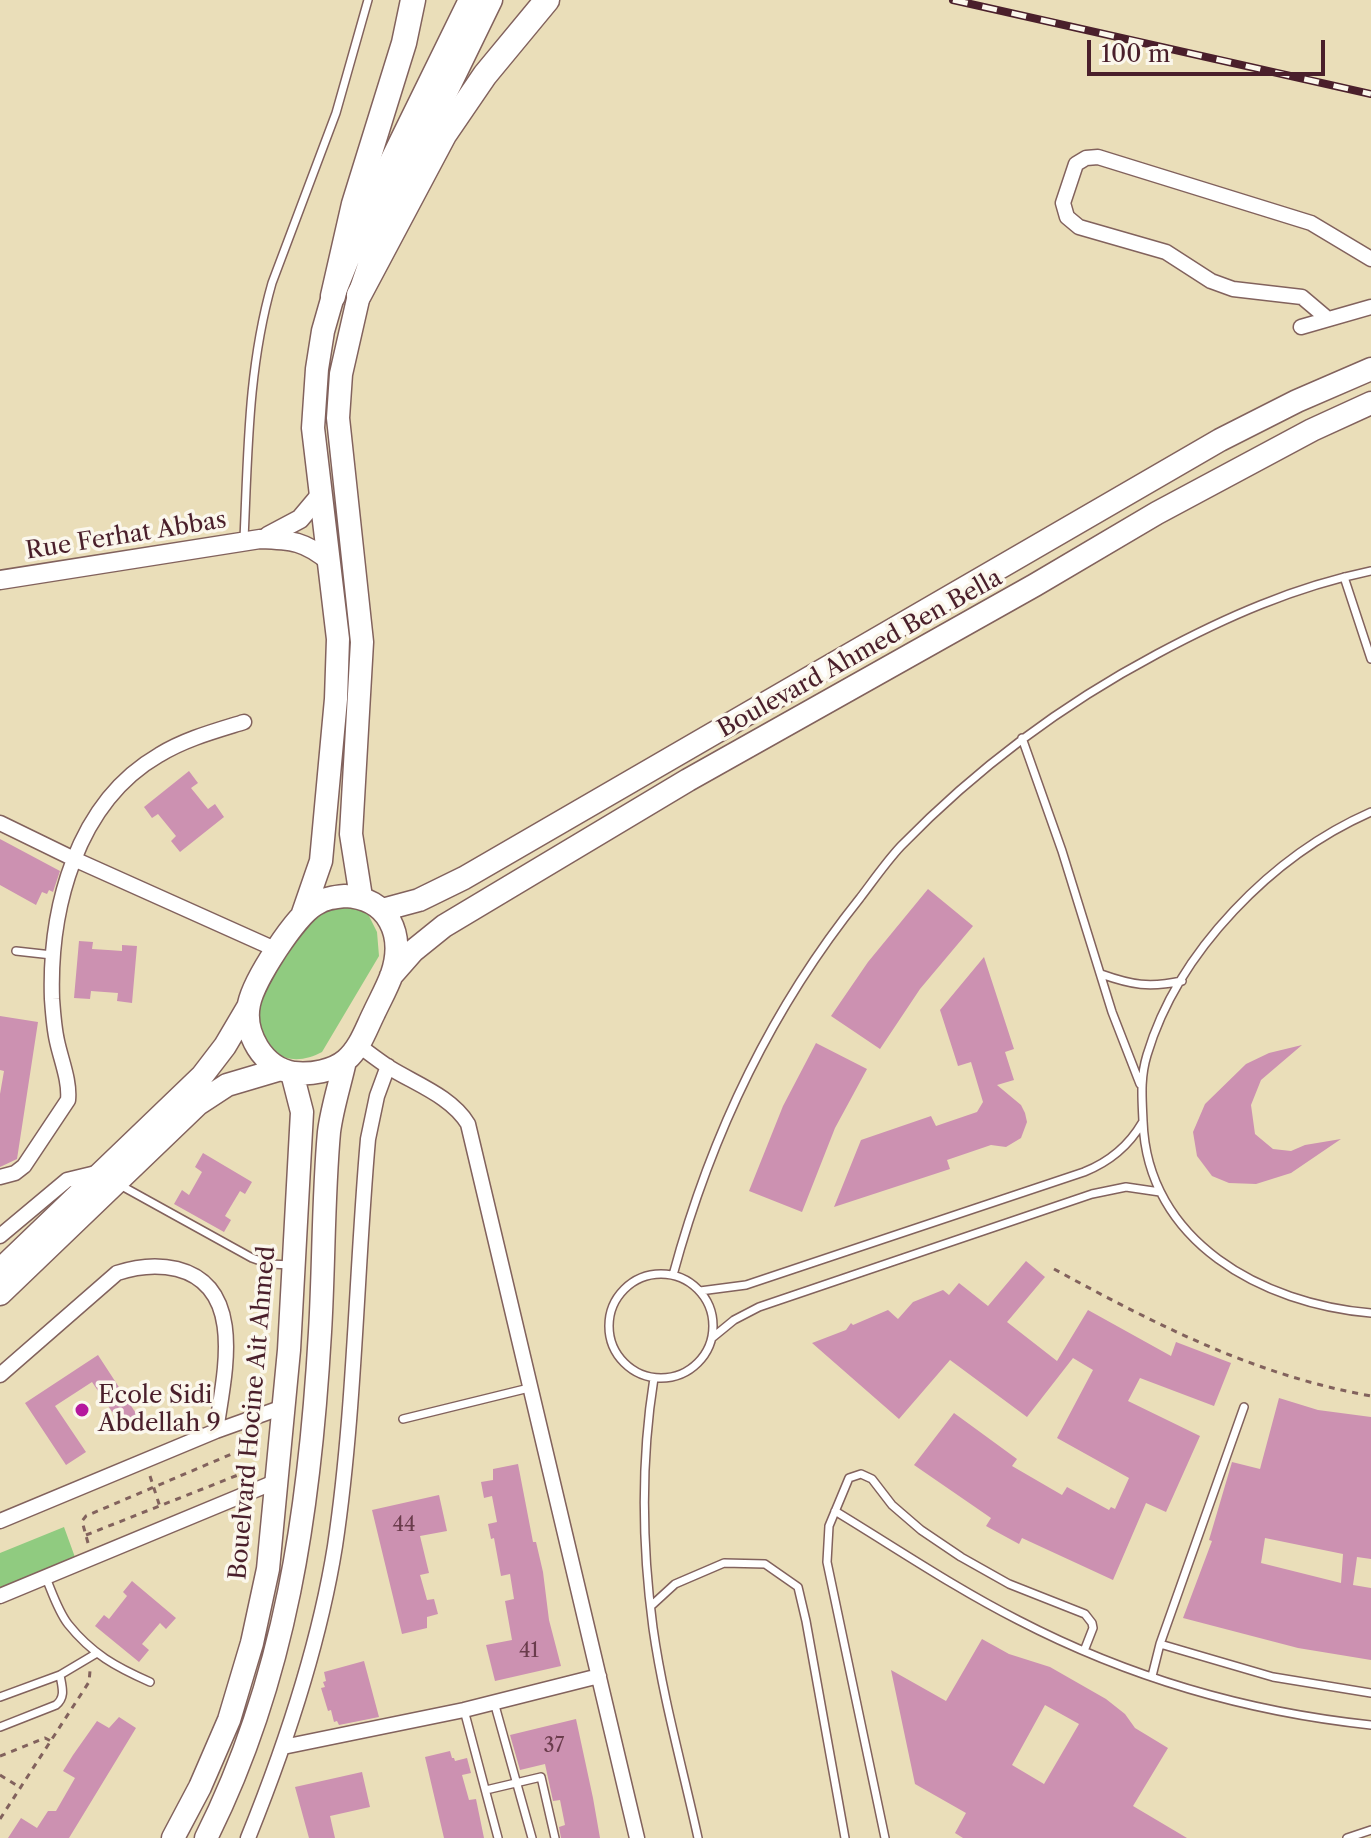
<!DOCTYPE html>
<style>
body{margin:0}
#map{position:relative;width:1371px;height:1838px;overflow:hidden;background:#eadeb9;font-family:"Libre Caslon Text",serif}
canvas{display:block}
.scale{position:absolute;left:1087px;top:40px;width:238px;height:36px;box-sizing:border-box;border:4px solid #4a1f2b;border-top:0;padding-left:10px;font-size:24px;line-height:28px;white-space:nowrap;color:#4a1f2b;-webkit-text-stroke:6px #fbf7ec;paint-order:stroke}
</style>
<div id="map">
<canvas width="1371" height="1838"></canvas>
<div class="scale">100 m</div>
</div>
<script>
const ctx = document.querySelector('canvas').getContext('2d');
ctx.lineJoin = 'round';
function paint(path, color) {
  ctx.fillStyle = color;
  ctx.fill(path, 'evenodd');
}
function strokePath(path, color, width, dash) {
  ctx.strokeStyle = color;
  ctx.lineWidth = width;
  ctx.lineCap = dash ? 'butt' : 'round';
  ctx.setLineDash(dash || []);
  ctx.stroke(path);
}
function drawText(font, color, halo, rows, align = 'center') {
  ctx.font = font + ' "Libre Caslon Text",serif';
  ctx.lineWidth = 7;
  ctx.setLineDash([]);
  ctx.textBaseline = 'middle';
  ctx.strokeStyle = halo;
  ctx.fillStyle = color;
  for (const [text, x, y, turn = 0] of rows) {
    ctx.save();
    ctx.translate(x, y);
    ctx.rotate((+turn || 0) * Math.PI / 180);
    ctx.textAlign = isNaN(turn) ? turn : align;
    if (halo) ctx.strokeText(text, 0, 0);
    ctx.fillText(text, 0, 0);
    ctx.restore();
  }
}
paint(new Path2D(`
 M346 903 367 912 377 932 379 956 322 1052C307 1060 289 1063 275 1052 263 1043 258 1028 258 1014 259 994 297 933 309 913Z
 M64 1527 76 1560 0 1591V1553Z`), '#90cb80');
paint(new Path2D(`
 M189 771 198 783 191 788 208 809 215 804 224 817 180 852 171 841 176 836 158 814 152 818 144 807Z
 M0 839 60 871 53 892 49 890 47 894 42 892 36 905 0 885Z
 M928 889 973 926 920 989 880 1049 831 1016 868 962Z
 M79 941 93 942 92 949 108 950 122 951V945L137 946 132 1003 117 1001 118 993 91 991 90 999 74 998Z
 M984 957 1014 1049 1005 1052 1014 1080 997 1085 1021 1105 1025 1113 1027 1122 1021 1138 1006 1147 991 1145 947 1160 950 1169 834 1207 861 1140 931 1116 936 1126 977 1112 983 1102 971 1062 958 1066 940 1010Z
 M0 1016 38 1022 17 1159 0 1167V1094L4 1071 0 1070Z
 M816 1043 867 1069 835 1128 802 1212 749 1191 783 1106Z
 M1302 1045 1261 1080 1251 1105 1255 1134 1273 1149 1291 1151 1305 1145 1341 1139 1291 1173 1256 1184 1229 1183 1212 1176 1197 1156 1193 1132 1205 1104 1246 1064 1269 1053Z
 M203 1153 252 1182 245 1194 240 1191 225 1216 231 1220 224 1232 174 1204 182 1190 189 1195 202 1172 195 1167Z
 M1026 1261 1045 1277 1007 1322 1057 1361 1088 1310 1171 1356 1176 1342 1231 1363 1214 1406 1140 1378 1128 1401 1200 1436 1166 1512 1146 1503 1113 1580 1022 1538 1019 1544 986 1526 991 1518 914 1465 954 1413 1017 1459 1012 1466 1062 1495 1067 1487 1109 1510 1111 1507 1115 1509 1129 1478 1057 1438 1093 1370 1073 1358 1027 1417 950 1360 899 1419 812 1343 846 1330 851 1323 853 1325 888 1310 898 1319 913 1302 943 1290 949 1295 959 1283 988 1306Z
 M98 1355 139 1418 123 1428 92 1382 55 1406 86 1452 66 1465 25 1403Z
 M1279 1398 1318 1410 1371 1417V1559L1357 1557 1353 1585 1371 1588V1660L1298 1648 1183 1618 1212 1541 1209 1540 1232 1462 1260 1469ZM1265 1538 1343 1554 1341 1583 1261 1563Z
 M518 1464 533 1542H536L543 1572 549 1620 561 1666 495 1681 486 1645 512 1640 505 1601 514 1599 510 1574 501 1576 494 1538 491 1539 488 1524 497 1522 492 1496 484 1498 481 1482 493 1480V1469Z
 M439 1495 447 1531 420 1536 429 1573 420 1575 427 1600 434 1599 438 1614 427 1617V1628L402 1634 372 1510Z
 M132 1581 176 1618 166 1629 160 1623 142 1644 149 1650 139 1662 95 1626 104 1615 109 1619 127 1596 123 1592Z
 M982 1639 1009 1654 1050 1667 1106 1699 1125 1714 1135 1728 1168 1748 1133 1806 1187 1838H963L955 1833 966 1813 915 1784 891 1670 946 1701ZM1045 1705 1079 1724 1044 1784 1012 1765Z
 M364 1661 379 1717 339 1725 337 1721 334 1722 331 1710 328 1711 321 1688 325 1687 323 1682 326 1681 324 1672Z
 M119 1717 136 1728 69 1838H8L21 1818 37 1828 48 1811H56L75 1778 63 1771 73 1755 97 1721 109 1728Z
 M576 1719 593 1798 600 1838H561L559 1827 565 1825 560 1800 553 1801 545 1764 520 1770 510 1735Z
 M450 1751 452 1758H454L455 1761 467 1758 471 1773 462 1775 469 1800 476 1799 484 1838H444L425 1757Z
 M362 1772 370 1807 330 1816 335 1838H309L295 1787Z`), '#cc91b1');
const service = new Path2D(`
 M244 539C248 452 248 367 272 283L336 113 368 0
 M1344 577 1371 659
 M1022 738 1062 851 1112 1012 1140 1084
 M1371 812C1273 855 1178 951 1147 1055 1140 1078 1142 1098 1143 1121 1147 1242 1263 1304 1371 1313
 M16 951 52 955
 M1101 974C1132 985 1149 988 1182 981
 M120 1185 252 1258 269 1264 292 1265
 M609 1326a52 52 0 1 1 104 0a52 52 0 1 1-104 0Z
 M673 1275C710 1138 771 1009 860 898 873 881 886 862 901 846 976 769 1063 704 1157 654 1226 617 1294 587 1371 571
 M700 1291 746 1285 1084 1172C1109 1162 1128 1147 1142 1123
 M712 1338 734 1320 759 1307 1092 1194 1126 1187 1160 1192
 M654 1378C641 1459 642 1546 653 1628 663 1699 683 1769 698 1838
 M403 1419 529 1388
 M835 1511C896 1548 955 1588 1018 1620 1128 1677 1248 1712 1371 1725
 M46 1578C52 1592 58 1611 68 1624 92 1654 116 1667 150 1682
 M651 1606 675 1584 724 1563 765 1564 798 1587 806 1621 845 1838
 M1160 1644 1273 1677 1371 1693
 M1152 1676 1160 1644 1244 1407
 M0 1697 60 1675 97 1653
 M494 1702 532 1838
 M464 1710 498 1838
 M0 1727 56 1705C66 1697 62 1687 60 1675
 M486 1790 541 1777 555 1838
 M885 1838 827 1562 829 1526 849 1478 861 1474 872 1479 892 1505 921 1530 961 1557 1009 1584 1085 1614 1092 1623 1093 1628 1084 1651
 M1347 1838 1371 1830`);
const minor = new Path2D(`
 M1328 319 1302 297 1233 289 1211 281 1166 252 1079 227 1067 217 1063 203 1076 164 1086 158 1098 157 1311 223 1371 259
 M1301 327 1371 307
 M0 823 74 859 277 950
 M358 1045C369 1053 379 1061 390 1068 416 1084 452 1097 468 1124L637 1838
 M0 1177 15 1173 24 1166 68 1100C70 1081 61 1060 57 1041 54 1028 53 1013 52 999 49 909 76 803 159 755 185 739 215 731 244 722
 M0 1236 67 1180 100 1172
 M0 1375 117 1273C138 1266 156 1264 177 1269 248 1287 223 1379 216 1431
 M0 1521 216 1431 283 1407
 M0 1596 277 1481
 M283 1747 464 1710 599 1676
 M248 1838C286 1744 319 1646 335 1546 355 1412 356 1275 368 1139L377 1096 388 1066`);
const tertiary = new Path2D(`
 M268 536 300 519 321 494
 M0 580 260 539C292 540 305 541 330 562`);
const primary = new Path2D(`
 M345 896C389 898 405 935 392 974 387 988 380 1000 374 1013 366 1029 360 1048 346 1060 333 1071 311 1075 294 1073 263 1068 243 1033 249 1004 254 980 295 916 316 904 325 898 335 897 345 896Z
 M361 897 351 834 362 642 338 418 341 374 359 295 385 218 491 0
 M382 910 419 900 464 878 1220 440 1297 401 1371 369
 M303 913 321 861 336 699 338 639 313 428 317 369 323 331 333 296 371 202 470 0
 M391 976 413 951 444 926 688 780 1035 585 1157 513 1312 430 1371 403
 M0 1270 202 1076 225 1046 248 1007
 M0 1294 198 1104 227 1085 281 1069
 M173 1838 200 1787 229 1720 252 1643 268 1569 289 1350 302 1112 292 1073
 M206 1838C286 1679 310 1508 320 1332 324 1266 323 1198 329 1132 332 1108 340 1084 345 1061`);
const trunk = new Path2D(`
 M359 295 444 135 485 75 547 0
 M333 296 354 204 404 43 413 0`);
strokePath(service, '#82625d', 10);
strokePath(minor, '#82625d', 17);
strokePath(tertiary, '#82625d', 21);
strokePath(primary, '#82625d', 25);
strokePath(trunk, '#82625d', 27);
strokePath(new Path2D(`
 M1054 1269C1157 1325 1254 1375 1371 1396
 M150 1476 160 1507
 M86 1535 238 1475
 M88 1543 82 1521 86 1516 234 1453
 M0 1756 45 1738 53 1742
 M0 1775 21 1788
 M0 1819 89 1682 90 1671`), '#82625d', 3, [6, 6]);
strokePath(service, '#fff', 7);
strokePath(minor, '#fff', 14);
strokePath(tertiary, '#fff', 18);
strokePath(primary, '#fff', 22);
strokePath(trunk, '#fff', 24);
const rail = new Path2D(`
 M953 0 1371 94`);
strokePath(rail, '#4a1f2b', 8);
strokePath(rail, '#fbf7ec', 5, [15]);
for (const [x, y, r, color] of [
 [82,1410,8,"#b5179e"]
]) {
  const dot = new Path2D();
  dot.arc(x, y, r, 0, 2 * Math.PI);
  ctx.fillStyle = color;
  ctx.fill(dot);
  strokePath(dot, '#fbf7ec', 3);
}
drawText('20px', '#6a3c4c', null, [
 ["44",404,1525],
 ["41",529,1651],
 ["37",554,1746]
]);
drawText('24px', '#4a1f2b', '#fbf7ec', [
 ["Rue Ferhat Abbas",126,536,-9],
 ["Boulevard Ahmed Ben Bella",860,654,-29],
 ["Bouelvard Hocine Ait Ahmed",253,1413,-85]
]);
drawText('24px', '#4a1f2b', '#fbf7ec', [
 ["Ecole Sidi",98,1396],
 ["Abdellah 9",98,1424]
], 'left');
</script>
